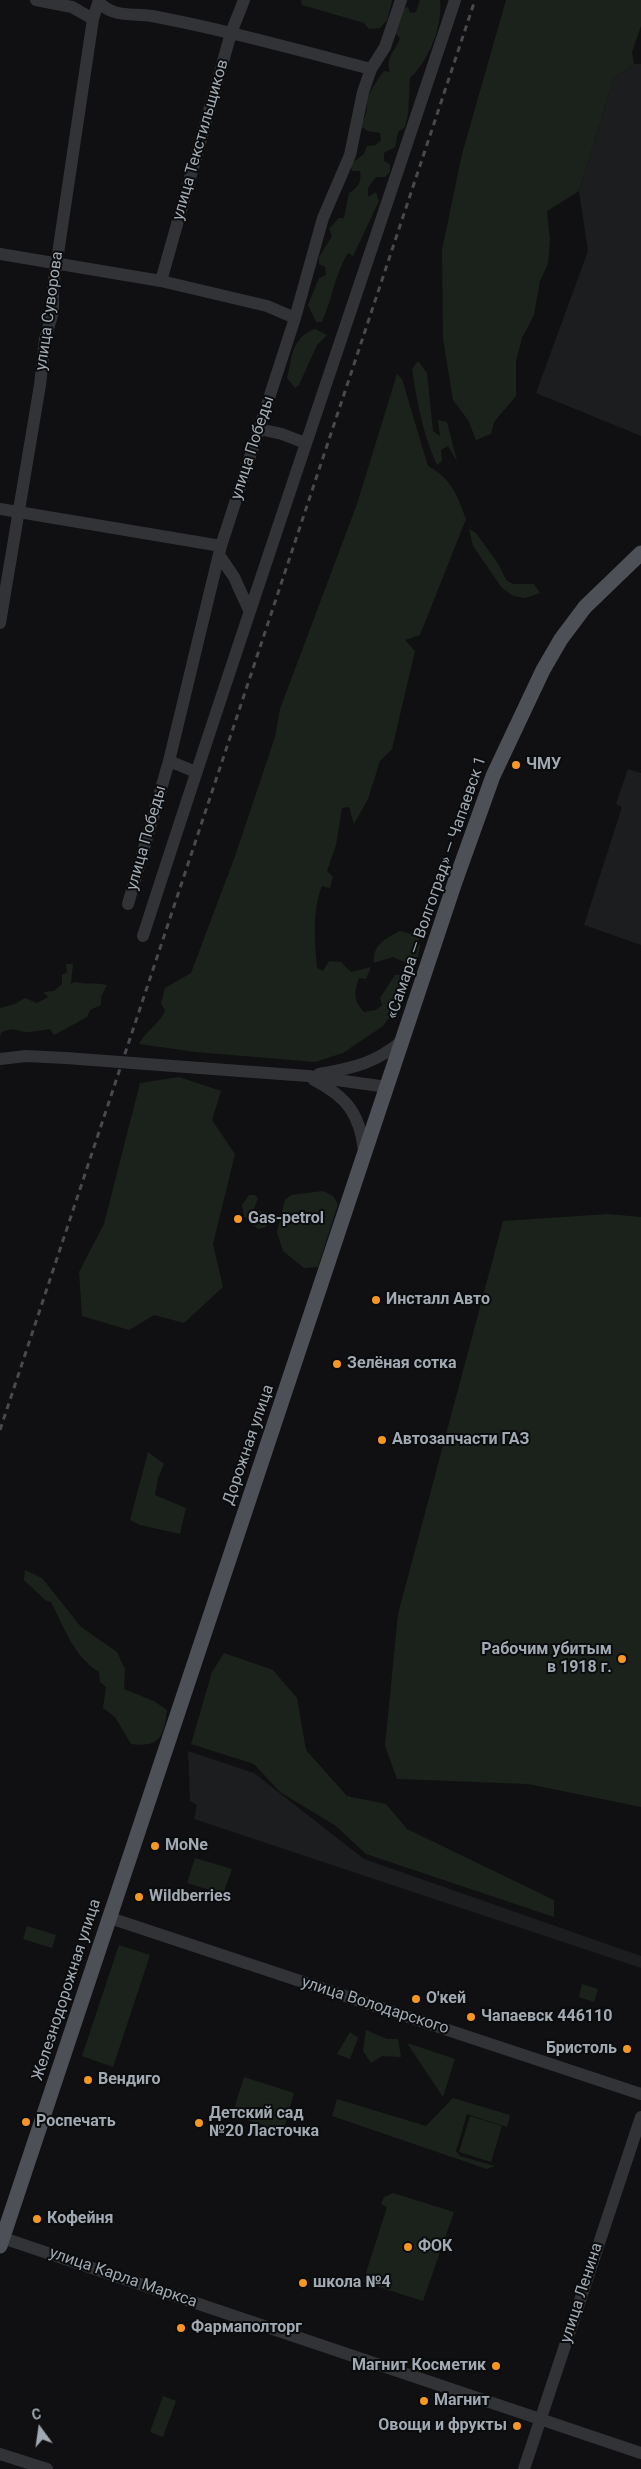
<!DOCTYPE html>
<meta charset="utf-8">
<style>
body{margin:0}
#map{position:relative;width:641px;height:2469px;overflow:hidden;background:#101012;font-family:Roboto,sans-serif}
canvas{display:block}
.north{position:absolute;left:15px;top:2404px;width:50px;height:50px;-webkit-text-stroke:4px #0b0c0d;paint-order:stroke;rotate:346deg;font-size:14px;font-weight:700;line-height:20px;text-align:center;color:#a1a9b3}
.north::after{content:'';display:block;margin:auto;width:18px;height:22px;background:#a1a9b3;clip-path:polygon(50% 0,100% 100%,50% 72%,0 100%)}
</style>
<div id="map">
<canvas width="641" height="2469"></canvas>
<div class="north">С</div>
</div>
<script>
const ctx = document.querySelector('canvas').getContext('2d');
ctx.lineJoin = 'round';
function paint(path, color) {
  ctx.fillStyle = color;
  ctx.fill(path, 'evenodd');
}
function strokePath(path, color, width, dash) {
  ctx.strokeStyle = color;
  ctx.lineWidth = width;
  ctx.lineCap = dash ? 'butt' : 'round';
  ctx.setLineDash(dash || []);
  ctx.stroke(path);
}
function drawText(font, color, halo, rows, align = 'center') {
  ctx.font = font + ' Roboto,sans-serif';
  ctx.lineWidth = 4;
  ctx.setLineDash([]);
  ctx.textBaseline = 'middle';
  ctx.strokeStyle = halo;
  ctx.fillStyle = color;
  for (const [text, x, y, turn = 0] of rows) {
    ctx.save();
    ctx.translate(x, y);
    ctx.rotate((+turn || 0) * Math.PI / 180);
    ctx.textAlign = isNaN(turn) ? turn : align;
    if (halo) ctx.strokeText(text, 0, 0);
    ctx.fillText(text, 0, 0);
    ctx.restore();
  }
}
paint(new Path2D(`
 M634 64H641V436L536 393 588 251 579 191 614 78Z
 M628 769 641 773V945L584 925 622 807 616 804Z
 M188 1751 254 1773 364 1859 641 1956V1968L194 1819 197 1805 190 1801Z`), '#1c1d1f');
paint(new Path2D(`
 M301 0H392V1L387 20 380 28 369 29 364 23 302 5Z
 M420 0H440C443 26 429 60 410 78L408 114 405 127 398 132 395 147 384 153V161L390 164V172L385 177H376L368 188V197L376 192 379 201 353 256 348 253C335 274 332 299 322 322H316L308 305 319 278 326 275 325 267 319 264V257L332 236 329 229 339 218H344L349 193C358 188 362 181 360 171H353L349 165 364 154 367 146 376 145 381 140 380 133 368 131 360 126C367 115 367 111 367 99 368 94 381 74 384 71L390 72C385 58 396 50 400 38L396 34 404 8 408 7 410 13 416 12Z
 M506 0H641V26L632 52 634 64 614 78 579 191 547 211 550 240 548 264 540 281 534 315 522 338 516 361V396L494 422 491 434 476 440 468 420 453 400 443 339 442 250 462 154Z
 M315 329 327 335 317 345 299 385 295 388 287 378C293 355 291 338 315 329Z
 M418 361 427 373 433 431 440 436 438 420 447 422 457 461 448 446 441 450 442 461 437 465C423 435 417 402 412 369Z
 M397 374 402 379 428 466C452 479 457 495 466 519L420 635 405 640 415 651 392 749 380 761 368 799 354 824 349 807 342 808 336 845 327 871 333 877 330 888 322 886C312 910 315 942 317 968L323 971 329 961 341 962 351 972 371 967 366 979 359 978C354 993 353 1000 364 1012L376 1010 382 1005 380 998 395 975 406 974 407 982 400 984 399 990 403 999 383 1026 343 1053 315 1062 196 1052 139 1044C147 1029 157 1027 165 1011L161 1003 165 988 191 973 234 859 275 737 280 709 357 504Z
 M469 529 476 533 499 565 506 580 513 584H534L540 593 525 598 513 596 502 588 473 546Z
 M400 931 418 936 420 946 418 957 409 964 393 957 374 963C372 945 386 938 400 931Z
 M66 964H73L71 984 75 982C86 985 96 982 107 985L101 997V1005L90 1010 87 1017 54 1035 50 1029C42 1030 33 1032 25 1032 16 1030 10 1027 1 1033L0 1038V1008L15 1004 25 998 37 1003 48 997 43 992 54 991 62 984V975L67 972Z
 M179 1077 221 1091 212 1120 235 1154 213 1244 223 1287 184 1323 154 1315 129 1330 82 1316 79 1272 104 1224 140 1083Z
 M323 1191 333 1196 338 1204 318 1267 304 1268 283 1251 277 1232 285 1200 291 1195Z
 M249 1195H255L258 1198 254 1209 269 1214 266 1227 258 1229 244 1216 242 1205Z
 M608 1214 641 1217V1807L528 1784 397 1779 385 1746 398 1614 503 1221Z
 M148 1452 164 1464 158 1478 155 1495 186 1508 180 1534 140 1525 130 1520Z
 M25 1570 42 1578 81 1627 117 1652 125 1669 124 1689 154 1701 167 1710C164 1735 161 1748 131 1744L115 1717 103 1708 106 1687 100 1682 99 1672C74 1657 64 1627 51 1602L45 1600 24 1580Z
 M224 1653 273 1670 297 1698 306 1750 347 1796 386 1804 407 1829 554 1900V1917L366 1854 336 1826 280 1792 254 1764 191 1744 212 1672Z
 M195 1858 232 1869 223 1894 187 1883Z
 M27 1926 56 1935 52 1948 23 1939Z
 M119 1945 150 1955 113 2067 82 2056Z
 M582 1984 598 1989 594 2002 579 1997Z
 M366 2030 387 2039H398L401 2057 382 2056 371 2063 363 2051Z
 M350 2032 358 2038 350 2059 337 2054Z
 M407 2043 455 2059 443 2097Z
 M244 2077 294 2093 283 2132 232 2115Z
 M453 2098 510 2115 507 2127 467 2114 456 2151 460 2156 495 2166 487 2169 332 2116 337 2099 426 2126Z
 M470 2116 502 2126 491 2162 459 2152Z
 M393 2193 454 2212 423 2301 363 2282 387 2207 381 2204 384 2197Z
 M163 2396 176 2401 163 2437 150 2432Z`), '#1b221b');
strokePath(new Path2D(`
 M36 0 72 7 93 19
 M99 2C113 18 132 13 152 16 226 30 298 50 371 69
 M0 254 161 281 267 306 295 318
 M161 281 231 33 244 0
 M259 429 282 434 305 443
 M0 509 221 546
 M219 555 234 577 249 610
 M0 623 40 385 45 339 53 312V287L93 19 99 0
 M169 761 196 772
 M128 904 169 761 221 546 295 318 323 218 350 155 363 92 371 69 385 47 401 0
 M143 936C244 623 351 312 455 0
 M0 1059 26 1056 66 1058
 M240 1071 308 1076 387 1087
 M319 1074C354 1068 376 1063 403 1040
 M314 1080C347 1097 360 1114 364 1151
 M110 1918 641 2094
 M3 2238 641 2453
 M0 2454 47 2469
 M524 2469 641 2117`), '#313337', 12);
strokePath(new Path2D(`
 M0 2246 455 882 493 776 543 670 561 639 585 607 641 553`), '#4d5056', 15);
strokePath(new Path2D(`
 M0 1430 475 0`), '#46494e', 3, [6, 5]);
strokePath(new Path2D(`
 M66 1058 240 1071`), '#313337', 12);
for (const [x, y, r, color] of [
 [516,765,5,"#f69724"],
 [238,1219,5,"#f69724"],
 [376,1300,5,"#f69724"],
 [337,1364,5,"#f69724"],
 [382,1440,5,"#f69724"],
 [622,1659,5,"#f69724"],
 [155,1846,5,"#f69724"],
 [139,1897,5,"#f69724"],
 [416,1999,5,"#f69724"],
 [471,2017,5,"#f69724"],
 [627,2049,5,"#f69724"],
 [88,2080,5,"#f69724"],
 [26,2122,5,"#f69724"],
 [199,2123,5,"#f69724"],
 [37,2219,5,"#f69724"],
 [408,2247,5,"#f69724"],
 [303,2283,5,"#f69724"],
 [181,2328,5,"#f69724"],
 [496,2366,5,"#f69724"],
 [424,2401,5,"#f69724"],
 [517,2426,5,"#f69724"]
]) {
  const dot = new Path2D();
  dot.arc(x, y, r, 0, 2 * Math.PI);
  ctx.fillStyle = color;
  ctx.fill(dot);
  strokePath(dot, '#0b0c0d', 2);
}
drawText('16px', '#a1a9b3', '#0b0c0d', [
 ["улица Текстильщиков",201,140,-74],
 ["улица Суворова",50,311,-82],
 ["улица Победы",253,448,-72],
 ["улица Победы",147,838,-74],
 ["«Самара — Волгоград» — Чапаевск 1",437,888,-71],
 ["Дорожная улица",249,1445,-71],
 ["Железнодорожная улица",67,1990,-72],
 ["улица Володарского",375,2006,18],
 ["улица Карла Маркса",123,2278,19],
 ["улица Ленина",582,2293,-72]
]);
drawText('bold 16px', '#a1a9b3', '#0b0c0d', [
 ["ЧМУ",526,765],
 ["Gas-petrol",248,1219],
 ["Инсталл Авто",386,1300],
 ["Зелёная сотка",347,1364],
 ["Автозапчасти ГАЗ",392,1440],
 ["Рабочим убитым",612,1650,"right"],
 ["в 1918 г.",612,1668,"right"],
 ["MoNe",165,1846],
 ["Wildberries",149,1897],
 ["О'кей",426,1999],
 ["Чапаевск 446110",481,2017],
 ["Бристоль",617,2049,"right"],
 ["Вендиго",98,2080],
 ["Детский сад",209,2114],
 ["№20 Ласточка",209,2132],
 ["Роспечать",36,2122],
 ["Кофейня",47,2219],
 ["ФОК",418,2247],
 ["школа №4",313,2283],
 ["Фармаполторг",191,2328],
 ["Магнит Косметик",486,2366,"right"],
 ["Магнит",434,2401],
 ["Овощи и фрукты",507,2426,"right"]
], 'left');
</script>
